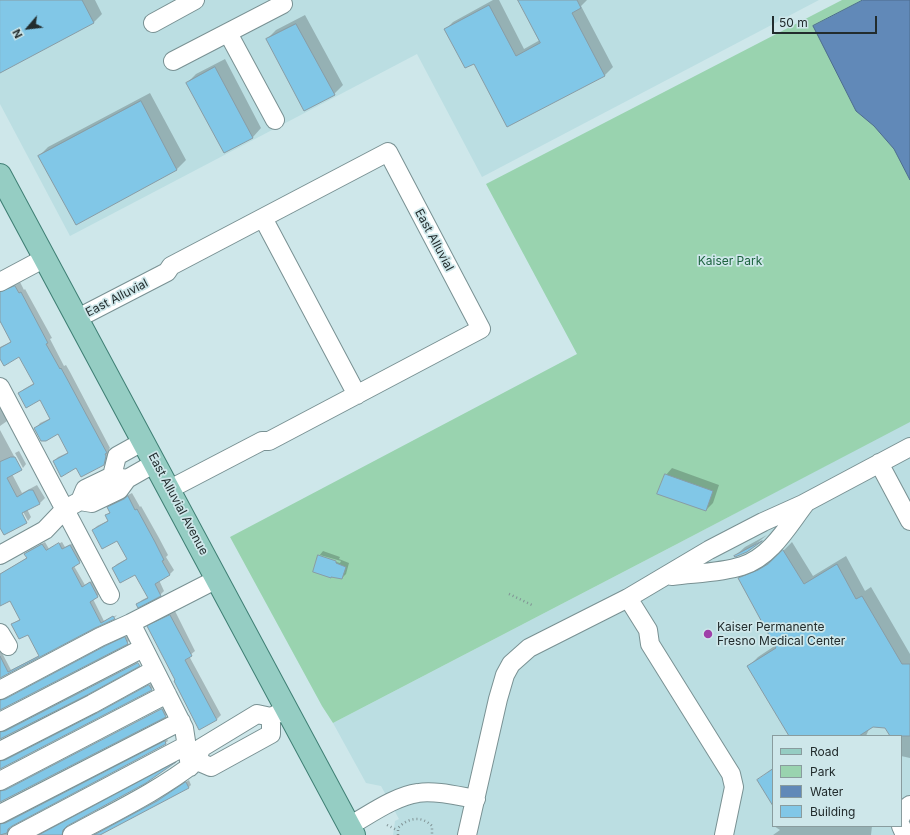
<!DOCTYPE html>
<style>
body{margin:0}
#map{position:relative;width:910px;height:835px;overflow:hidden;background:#cee7ea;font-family:Inter,sans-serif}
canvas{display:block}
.legend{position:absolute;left:772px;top:735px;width:130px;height:92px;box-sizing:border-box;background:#cee7ea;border:1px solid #899c9e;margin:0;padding:5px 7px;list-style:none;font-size:12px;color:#222c2d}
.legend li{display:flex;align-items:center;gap:8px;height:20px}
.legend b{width:20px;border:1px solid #899c9e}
.north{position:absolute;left:8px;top:8px;width:40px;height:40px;-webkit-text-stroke:3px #cee7ea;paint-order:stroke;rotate:242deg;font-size:11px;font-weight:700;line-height:16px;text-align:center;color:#222c2d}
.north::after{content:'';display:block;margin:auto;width:14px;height:18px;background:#222c2d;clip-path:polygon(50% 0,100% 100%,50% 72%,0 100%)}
.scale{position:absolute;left:772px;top:16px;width:105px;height:18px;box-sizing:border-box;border:2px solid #222c2d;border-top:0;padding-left:5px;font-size:12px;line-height:14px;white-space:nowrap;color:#222c2d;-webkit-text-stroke:3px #cee7ea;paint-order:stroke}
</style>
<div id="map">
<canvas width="910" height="835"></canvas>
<ul class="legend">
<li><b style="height:5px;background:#95cdc3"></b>Road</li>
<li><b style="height:11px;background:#99d3af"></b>Park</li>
<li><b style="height:11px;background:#6189b8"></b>Water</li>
<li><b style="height:11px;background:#81c7e7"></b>Building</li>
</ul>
<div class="north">N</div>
<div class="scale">50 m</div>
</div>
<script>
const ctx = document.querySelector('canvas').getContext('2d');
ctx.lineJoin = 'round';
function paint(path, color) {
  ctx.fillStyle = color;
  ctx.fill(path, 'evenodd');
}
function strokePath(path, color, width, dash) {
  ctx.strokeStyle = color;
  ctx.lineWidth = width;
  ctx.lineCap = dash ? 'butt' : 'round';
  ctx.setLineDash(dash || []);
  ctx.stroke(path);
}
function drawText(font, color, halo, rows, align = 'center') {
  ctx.font = font + ' Inter,sans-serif';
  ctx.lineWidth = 3.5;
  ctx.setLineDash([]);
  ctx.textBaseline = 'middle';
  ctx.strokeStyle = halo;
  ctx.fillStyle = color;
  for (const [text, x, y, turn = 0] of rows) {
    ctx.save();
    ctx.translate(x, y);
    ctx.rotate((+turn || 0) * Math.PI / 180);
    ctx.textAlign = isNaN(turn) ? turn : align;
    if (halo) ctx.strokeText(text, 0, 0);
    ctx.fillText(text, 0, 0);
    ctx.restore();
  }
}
paint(new Path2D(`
 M0 0H819L482 177 417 54 70 236 0 104Z
 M910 421V835H393L395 821 399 819 381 786 366 783 333 723 677 544ZM773 736H901V826H773Z`), '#bbdee2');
paint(new Path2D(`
 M842 0H910V422L677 544 333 723 322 706 230 537 577 354 486 184Z`), '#99d3af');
const water = new Path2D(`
 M863 0H910V180L894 149 874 126 856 111 813 26Z`);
paint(water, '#6189b8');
strokePath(water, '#4e6d8e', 1);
paint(new Path2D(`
 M0 0H95L102 14 93 23 0 71Z
 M493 0H499L524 49 540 40 520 0H587L581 6 613 67 605 75 507 126 474 62 445 30 453 22Z
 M305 15 343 85 334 94 267 39 276 30Z
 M225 59 261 128 253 137 224 152 187 83 196 74Z
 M150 93 186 160 177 169 76 223 39 156 48 147Z
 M20 282 24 290 25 289 52 338 50 339 64 366 66 365 70 372 110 448 109 449 110 451 108 460 103 465 77 467 54 461 58 457 69 452 59 433 43 441 36 428 40 423 51 418 41 399 19 393 24 389 34 383 20 356 0 357V347L12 341 2 322 0 323V292Z
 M3 405 10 419 0 426V407Z
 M0 430 21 469H22L12 474 22 493 37 485 45 498 40 503 27 509 31 517 28 521 21 508 19 509 27 522 4 534 0 526Z
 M19 451 26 464 23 468 15 453Z
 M672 468 719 485 713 503 706 510 666 475Z
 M132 493 140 507 141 506 159 538 168 555 166 557 174 570 169 575 159 580 164 591 160 595 137 605 142 600 148 597 136 573 113 568 117 564 128 558 118 539 93 530 97 526 109 520 107 516 110 512 108 508 112 503Z
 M767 535 747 551 736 555 745 547Z
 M45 542 49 549 62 542 65 547 73 543 82 560 74 566 85 585 93 580 100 594 93 599 104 621 117 615 114 618 0 677V649L11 670 40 655 28 633 12 624 20 619 10 599 0 601V574L28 557 26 554 28 551Z
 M792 542 813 576 846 556 865 591 871 587 910 654V758L901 756V736H891L886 727 872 726 869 729 866 736H790L749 666 758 657 776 645 739 578 748 569 768 562 779 555Z
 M323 551 340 557 339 559 349 563 346 574 342 578 332 576 330 577 314 572 319 556ZM320 555 341 561 340 563 320 557Z
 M175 611 195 651 189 656 221 715 217 719 176 680 149 627 153 623Z
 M127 635 130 640 127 643 0 709V697H9L108 644Z
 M137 663 138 666 0 738V729H8Z
 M152 683 154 686 152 689 0 768V758H8L101 711Z
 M165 707 168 713 165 716 0 801V788H8Z
 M167 739 168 741 165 743 10 826 9 832 10 835H0V821H8Z
 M171 765 65 826 64 832 65 835H39Z
 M773 768V804L758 781Z
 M189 780 191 785 189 787 98 835H93L145 807Z
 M774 826H872L871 835H773L780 830Z`), '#0003');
const building = new Path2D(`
 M0 0H82L94 23 0 73Z
 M518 0H577L581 8 572 13 605 76 507 127 474 64 465 68 444 29 489 5 516 56 540 43Z
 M296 24 335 95 304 111 266 39Z
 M215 67 253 138 224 153 186 83Z
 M141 101 177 170 76 225 38 156Z
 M15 286 19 293 21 292 48 343 46 344 60 369 61 368 66 377 107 453 105 454 106 456 104 465 81 477 76 468 61 477 53 461 68 453 58 434 46 441H41L34 428 50 419 40 400 26 408 18 393 34 384 19 357 4 366 0 359V348L11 342 0 321V292Z
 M11 457H15L22 470 7 478 17 497 29 490H33L40 504 22 513 27 523 4 535 0 528V462Z
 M665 474 713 491 706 511 657 494Z
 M128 496 135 510 137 509 155 542 164 560 162 561 170 575 155 584 161 596 138 608 136 604 148 598 135 575 120 583 112 568 127 559 117 541 102 549 92 530 108 521 105 515 110 513 107 507 124 499Z
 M762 541 747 552 735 557 734 556Z
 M59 543 62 549 70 545 80 563 72 568 82 587 90 582 98 597 90 602 101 623 113 616 115 619 95 628 0 678V656L8 672 39 656 28 635 19 639 11 624 20 620 10 601 0 606V574L27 558 24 554 42 544 46 550Z
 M783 550 804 584 837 564 856 599 862 596 902 664H910V736H890L885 728 873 727 859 736H789L747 666 776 648 738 578 758 570 768 564Z
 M318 555 336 561V563L346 567 342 579 331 577V578L313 572Z
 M170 615 192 656 185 660 217 720 199 730 174 681 175 680 147 626Z
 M125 637 128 644 0 710V700L5 699 105 646Z
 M138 663 140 666 87 695 0 739V732L5 731Z
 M149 685 152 690 0 769V761L5 760 97 713Z
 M162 709 166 717 0 802V791L5 790Z
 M165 741 166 744 12 826 8 829 7 833 0 835V824L5 823Z
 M176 762 146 783 67 826 63 830 62 835H39Z
 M773 769V806L757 780Z
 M186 782 189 788 100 835H94L157 801Z`);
paint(building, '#81c7e7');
strokePath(building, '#889da6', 1);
const minor = new Path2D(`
 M153 23 195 0
 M228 33 275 120
 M173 61 283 4 281 0
 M263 218 357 395
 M0 282 45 258
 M78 318 167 272 171 266 388 152 481 329 269 441H262L170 489
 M0 387 110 595
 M879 463 910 521
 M112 476 117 456 144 441
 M80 501 92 503 119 490 127 479 155 463
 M0 555 45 530 65 509 80 501 85 489 112 476 127 479
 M672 576C695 573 720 573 742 566 771 557 788 526 805 504
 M628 598 648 630 650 644 731 774 734 787 724 835
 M131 623 217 579
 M0 633 8 646
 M0 690 100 637 131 623 184 728 190 767
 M271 717V734L211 767 197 761 201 748 257 714 271 717 287 709
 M0 722 143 648
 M0 751 92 704 154 670
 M0 781 167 694
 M0 814 181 721
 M901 817 904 810 910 805
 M349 826C369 815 395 796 418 793 435 790 458 796 476 799
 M901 826 905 835
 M17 835 187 745
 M72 835C114 812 159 791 197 761
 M467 835 498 699 505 675 511 664 529 648 628 598 709 550 763 522 803 504 910 447`);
const major = new Path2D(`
 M0 175 354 835`);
strokePath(minor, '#799193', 20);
strokePath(major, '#3f7f74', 24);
strokePath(new Path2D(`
 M509 594 534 606
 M387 825 397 830
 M398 835V828C408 818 421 815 432 826V835`), '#819395', 2.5, [1, 3]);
strokePath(minor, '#fff', 18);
strokePath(major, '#95cdc3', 22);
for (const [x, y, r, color] of [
 [708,634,5,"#9f40a9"]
]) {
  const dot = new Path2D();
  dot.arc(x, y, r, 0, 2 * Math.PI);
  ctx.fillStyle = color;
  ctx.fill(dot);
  strokePath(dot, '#cee7ea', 1.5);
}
drawText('12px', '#222c2d', '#cee7ea', [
 ["East Alluvial",434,240,62],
 ["East Alluvial",117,298,-27],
 ["East Alluvial Avenue",178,504,62]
]);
drawText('12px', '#1e6440', '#cee7ea', [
 ["Kaiser Park",730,261]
]);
drawText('12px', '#222c2d', '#cee7ea', [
 ["Kaiser Permanente",717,627],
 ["Fresno Medical Center",717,641]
], 'left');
</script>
